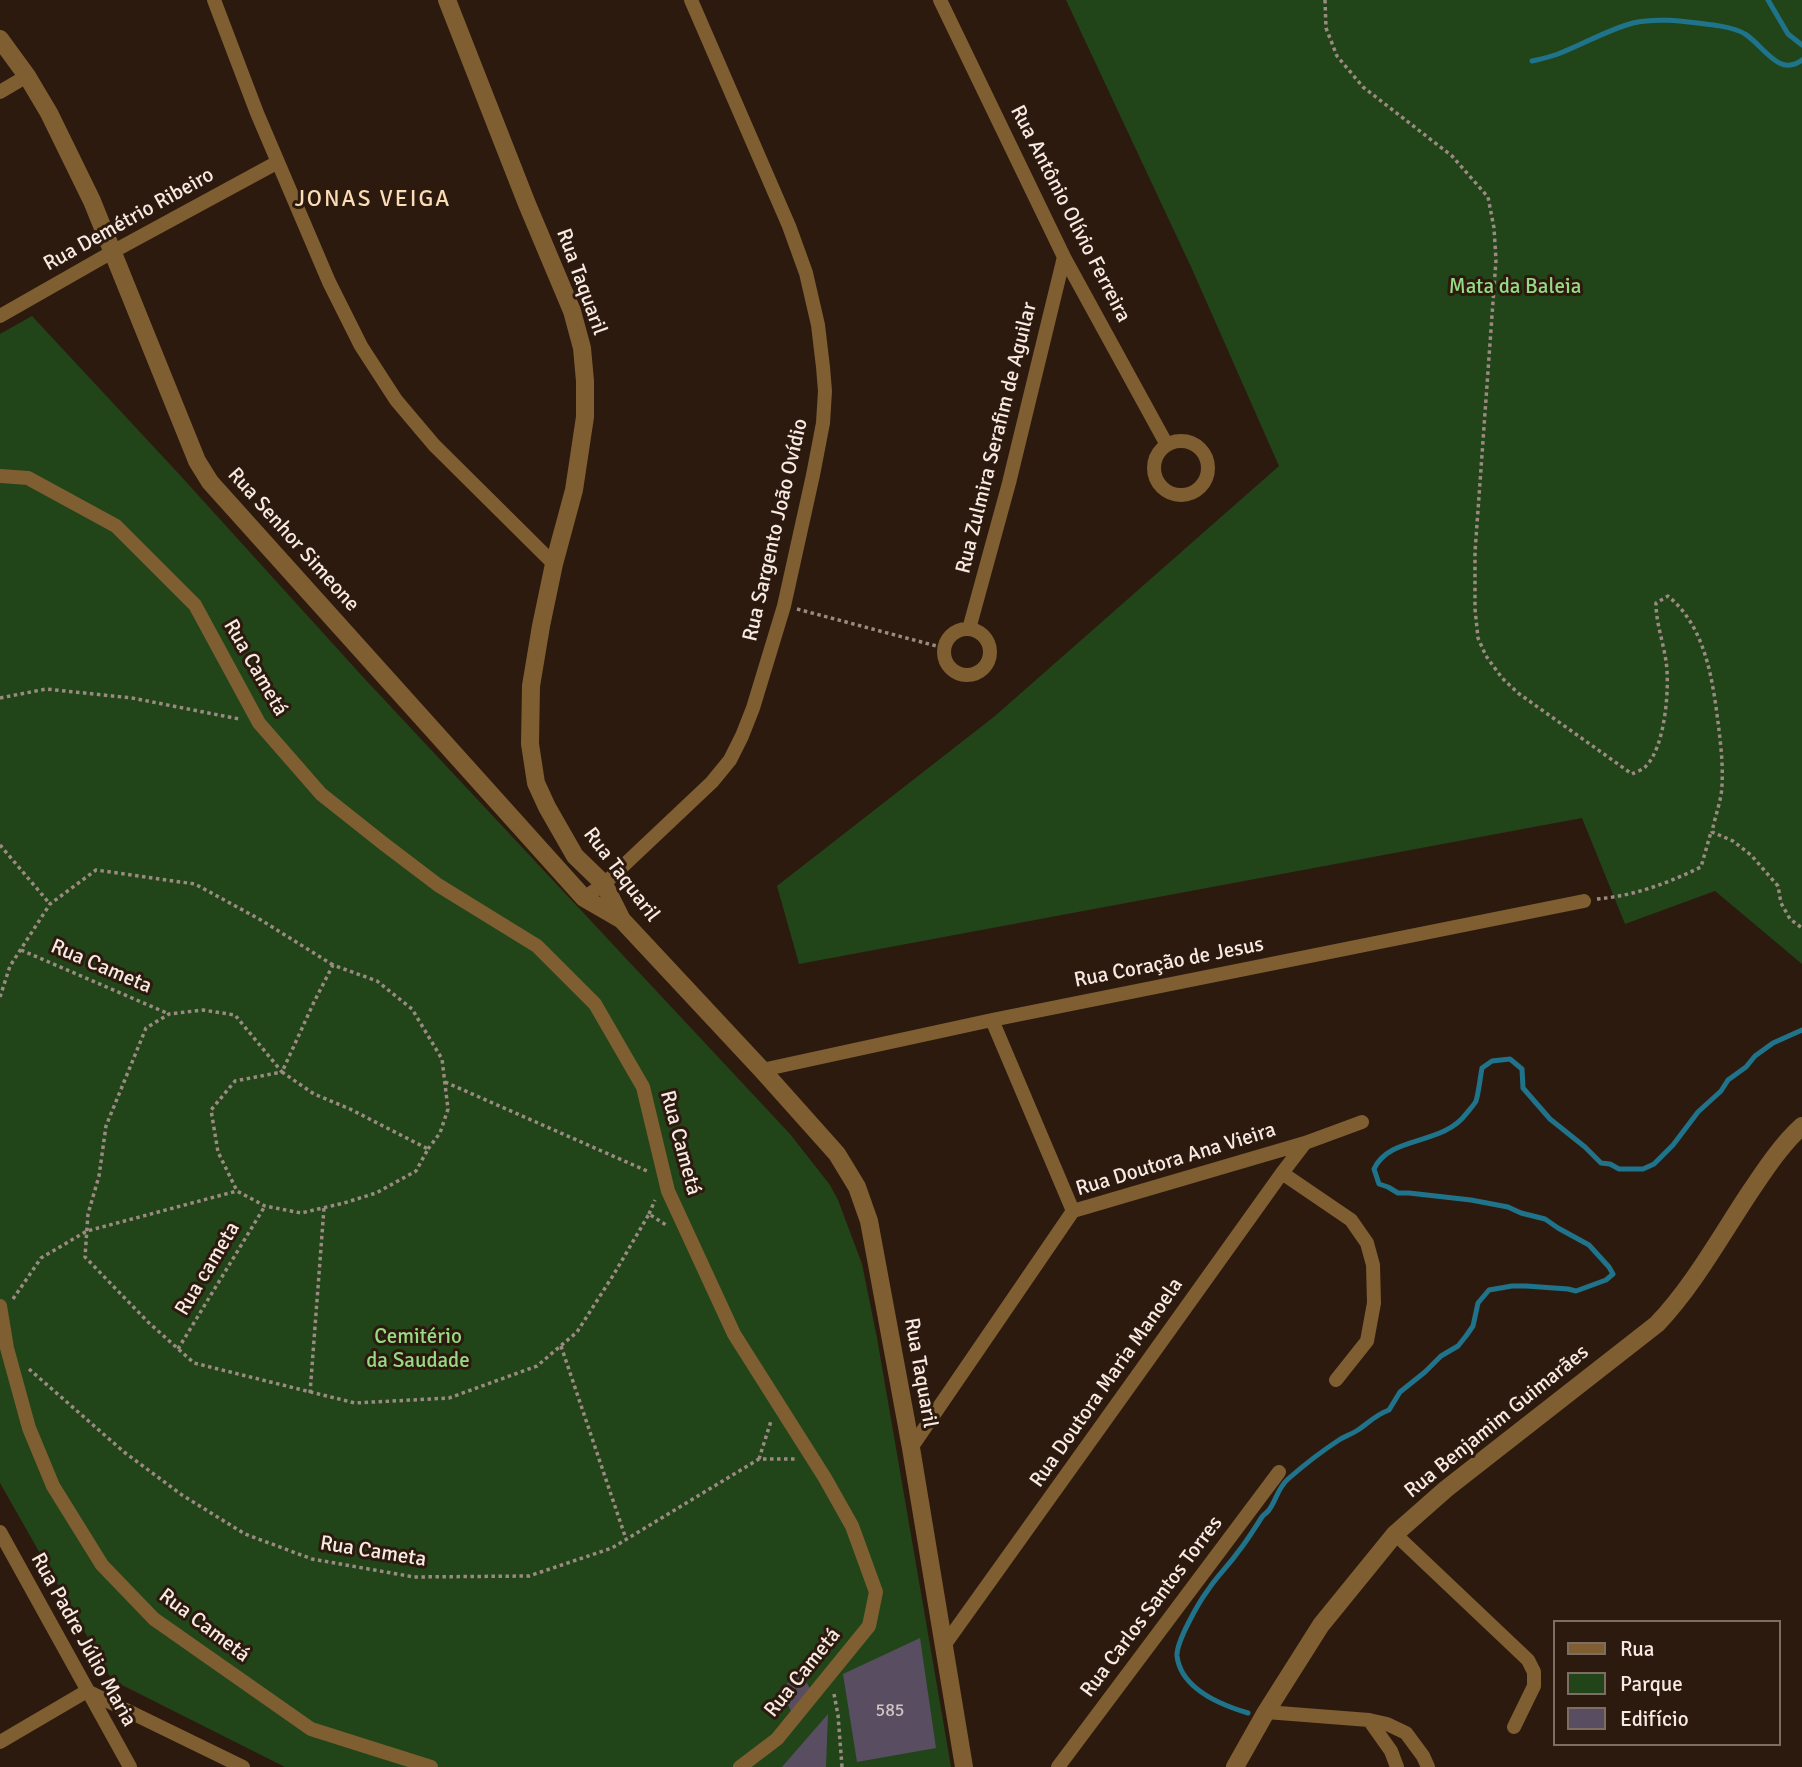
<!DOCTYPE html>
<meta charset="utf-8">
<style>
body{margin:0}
#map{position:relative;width:1802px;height:1767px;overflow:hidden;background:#2d1a0f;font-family:Signika,sans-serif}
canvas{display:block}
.legend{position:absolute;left:1553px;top:1620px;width:228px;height:126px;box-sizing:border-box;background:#2d1a0f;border:2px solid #7e6d63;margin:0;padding:9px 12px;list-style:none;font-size:21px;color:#f7eae2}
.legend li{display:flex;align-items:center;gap:14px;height:35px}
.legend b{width:35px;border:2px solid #7e6d63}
</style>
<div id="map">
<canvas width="1802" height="1767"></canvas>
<ul class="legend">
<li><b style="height:9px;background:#7f5e31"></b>Rua</li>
<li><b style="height:19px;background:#224419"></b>Parque</li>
<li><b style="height:19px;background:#594d62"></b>Edifício</li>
</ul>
</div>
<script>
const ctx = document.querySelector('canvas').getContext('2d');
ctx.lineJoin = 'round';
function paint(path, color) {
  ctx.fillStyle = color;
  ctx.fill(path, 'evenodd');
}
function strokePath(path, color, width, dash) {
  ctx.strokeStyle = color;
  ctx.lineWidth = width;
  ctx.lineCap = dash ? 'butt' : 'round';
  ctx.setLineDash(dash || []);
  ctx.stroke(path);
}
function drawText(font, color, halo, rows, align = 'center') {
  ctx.font = font + ' Signika,sans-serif';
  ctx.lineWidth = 6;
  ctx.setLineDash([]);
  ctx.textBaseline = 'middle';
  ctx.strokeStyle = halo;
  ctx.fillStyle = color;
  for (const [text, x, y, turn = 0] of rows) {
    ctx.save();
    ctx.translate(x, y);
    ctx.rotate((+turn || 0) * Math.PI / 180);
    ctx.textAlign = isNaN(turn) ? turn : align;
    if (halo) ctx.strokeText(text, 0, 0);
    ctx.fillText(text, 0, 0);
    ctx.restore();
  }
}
paint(new Path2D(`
 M1066 0H1802V964L1715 891 1625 924 1582 818 799 964 777 886 995 716 1279 466 1192 269Z
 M32 316 178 473 363 677 790 1134 830 1185 838 1200 862 1264 877 1338 951 1767H285L112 1680 0 1483V334Z`), '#224419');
strokePath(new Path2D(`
 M1768 0 1788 34 1802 45
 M1532 61C1541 59 1550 57 1558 54 1584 44 1607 30 1633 23 1660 17 1687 22 1714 25 1725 27 1736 28 1745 34 1763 45 1779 78 1802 60
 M1248 1713C1221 1705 1181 1689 1177 1656 1176 1642 1199 1602 1208 1590 1217 1576 1229 1565 1238 1552 1247 1541 1254 1529 1262 1517 1264 1514 1267 1513 1269 1510 1277 1499 1277 1489 1288 1479 1304 1465 1322 1451 1339 1440 1345 1436 1352 1434 1358 1430 1368 1423 1377 1414 1389 1410L1400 1392 1425 1372 1441 1356 1458 1346 1466 1336 1473 1326 1478 1303 1489 1290 1512 1286H1526L1568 1289 1576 1291 1606 1280 1613 1274 1609 1267 1589 1245 1558 1228 1545 1219 1521 1213 1508 1207 1471 1200 1409 1193H1398L1388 1187 1379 1184 1374 1169C1390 1135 1442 1146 1466 1114 1469 1110 1474 1105 1476 1101 1479 1091 1480 1078 1482 1068L1492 1061 1510 1059 1522 1069 1523 1088 1550 1119 1585 1147 1601 1163 1610 1164 1619 1169H1643L1654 1164 1673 1145 1698 1112 1721 1091 1728 1080 1746 1067 1755 1056 1773 1043 1802 1030`), '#1f748b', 5);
paint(new Path2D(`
 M920 1638 936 1748 857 1762 843 1674Z
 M801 1673 812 1692 793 1715 780 1689Z
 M828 1714 826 1767H782Z`), '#594d62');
strokePath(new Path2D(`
 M1325 0 1326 28 1337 56 1363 87 1452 156 1488 197 1494 228 1496 260 1475 552V609L1478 638 1486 656 1502 678 1518 693 1632 774C1636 772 1643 770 1646 766 1665 747 1670 688 1666 661 1663 641 1656 623 1656 603L1668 596C1707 628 1713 683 1719 730 1721 747 1723 766 1722 784 1722 799 1715 816 1712 832L1733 841 1751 855 1778 886 1781 903 1790 919 1802 928
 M797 609 944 648
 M0 698 46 689 132 698 239 719
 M0 845 50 904
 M1597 899C1634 896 1668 883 1701 867L1711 832
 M21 950 169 1014
 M0 997 10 966 50 904 96 870 195 884 261 920 333 965
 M445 1082 647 1171
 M428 1149 440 1133 448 1109 442 1059 412 1009 377 981 333 965 314 1002 282 1072 314 1094 350 1109 428 1149 416 1171 376 1193 344 1203 301 1213 265 1206 237 1191 218 1152 211 1110 235 1081 282 1072 235 1015 203 1010 169 1014 146 1028 106 1126 99 1176 88 1214 85 1257 148 1322 194 1363 355 1403 449 1398 537 1366 577 1332 614 1274 649 1214 666 1225
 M649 1214 655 1200
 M13 1299 41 1258 87 1231 237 1191
 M561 1346 626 1539
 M178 1349 265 1206
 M29 1369 124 1452 182 1495 245 1534 312 1559 414 1577 529 1576 612 1548 759 1459H797
 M310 1393 324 1208
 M759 1459 771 1421
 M834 1694 838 1715 842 1767`), '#9a8a81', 3.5, [3.5, 3.5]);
strokePath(new Path2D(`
 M214 0 257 113 329 282 361 346 396 400 434 445 554 564
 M940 0 1064 257 1167 445
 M0 92 27 76
 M0 316 114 251 278 162
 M1154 468a27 27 0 1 1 54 0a27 27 0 1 1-54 0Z
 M0 476 28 478 116 526 195 605 259 723 321 794 384 844 438 885 537 946 595 1004 643 1087 668 1191 734 1334 825 1478 852 1526 876 1592 869 1626 777 1739 740 1767
 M944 652a23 23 0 1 1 46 0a23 23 0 1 1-46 0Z
 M969 629 1009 483 1064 257
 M584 898 604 884 712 782 730 760 742 736 753 708 784 606 813 475 823 423 825 391 823 367 818 325 806 273 789 226 691 0
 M992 1020 1073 1211
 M762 1070 992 1020 1584 901
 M1282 1173 1351 1220 1367 1243 1373 1265 1374 1303 1367 1341 1336 1380
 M0 1306 7 1348 29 1428 53 1486 102 1565 154 1619 311 1729 431 1767
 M911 1448 1073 1211 1305 1143 1362 1122
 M0 1532 130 1767
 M1395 1534 1528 1660 1534 1672V1686L1514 1727
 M943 1647 1282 1173 1305 1143
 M1266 1712 1369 1720 1387 1724 1406 1733 1423 1756 1428 1767
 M1369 1720 1391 1751 1397 1767
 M0 1742 87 1691 243 1767
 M1058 1767 1279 1472`), '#7f5e31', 14);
strokePath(new Path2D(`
 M447 0 527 204 572 311 582 348 585 381V417L574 490 554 564 541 626 531 686 530 744 536 783 547 807 575 856 604 884 622 920 762 1070 837 1154 857 1187 869 1221 911 1448 964 1767
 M0 39 27 76 49 113 92 201 197 461 210 482 584 898 622 920
 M1235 1767 1266 1712 1321 1625 1395 1534 1446 1489 1657 1324C1693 1286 1719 1239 1748 1195 1764 1171 1781 1145 1802 1126`), '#7f5e31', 18);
drawText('18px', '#d0c3c2', null, [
 ["585",890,1711]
]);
drawText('21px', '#f7eae2', '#2d1a0f', [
 ["Rua Antônio Olívio Ferreira",1070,214,63],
 ["Rua Demétrio Ribeiro",129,220,-29],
 ["Rua Taquaril",581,282,70],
 ["Rua Zulmira Serafim de Aguilar",997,438,-76],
 ["Rua Sargento João Ovídio",776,530,-77],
 ["Rua Senhor Simeone",293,540,48],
 ["Rua Cametá",255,668,60],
 ["Rua Taquaril",621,875,53],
 ["Rua Coração de Jesus",1169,963,-11],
 ["Rua Cameta",101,967,23],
 ["Rua Cametá",680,1143,75],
 ["Rua Doutora Ana Vieira",1176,1160,-17],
 ["Rua cameta",208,1269,-59],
 ["Rua Taquaril",920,1373,80],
 ["Rua Doutora Maria Manoela",1107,1383,-55],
 ["Rua Benjamim Guimarães",1497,1422,-39],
 ["Rua Cameta",373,1552,9],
 ["Rua Carlos Santos Torres",1152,1607,-53],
 ["Rua Cametá",204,1626,37],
 ["Rua Padre Júlio Maria",83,1640,61],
 ["Rua Cametá",803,1673,-51]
]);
drawText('21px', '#96db84', '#2d1a0f', [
 ["Mata da Baleia",1515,287],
 ["Cemitério",418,1337],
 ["da Saudade",418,1361]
]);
ctx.letterSpacing = '2px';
drawText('23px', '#fadcb6', '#2d1a0f', [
 ["JONAS VEIGA",373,200]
]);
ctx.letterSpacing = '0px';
</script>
